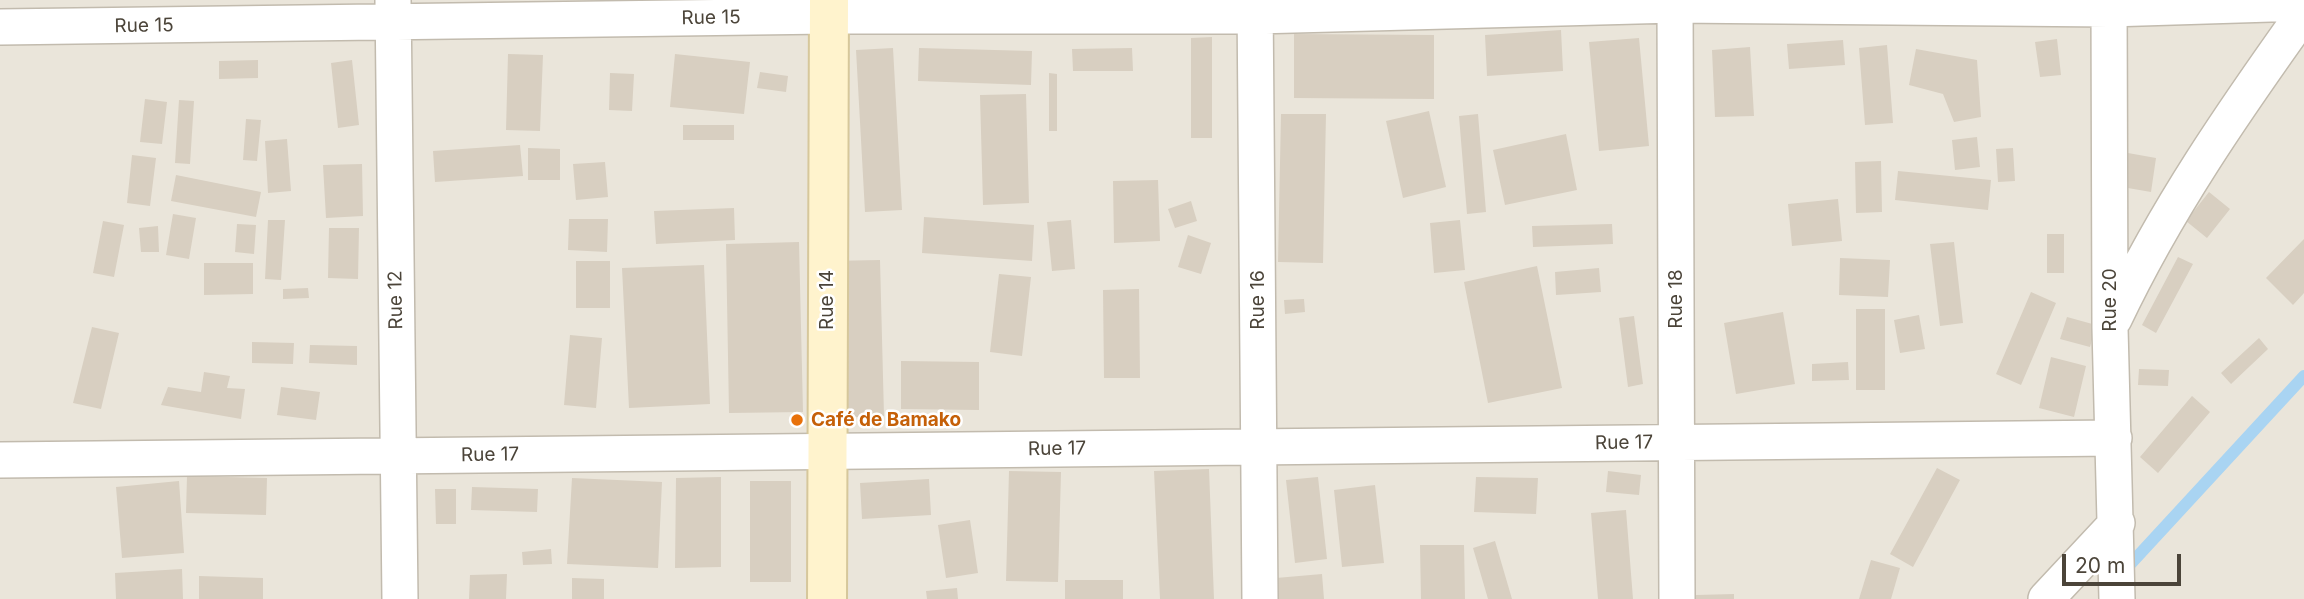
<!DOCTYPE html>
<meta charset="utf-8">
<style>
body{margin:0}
#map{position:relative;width:2304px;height:599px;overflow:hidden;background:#f6f3ec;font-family:Inter,sans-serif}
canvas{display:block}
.scale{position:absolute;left:2062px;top:554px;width:119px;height:32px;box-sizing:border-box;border:4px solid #4b4439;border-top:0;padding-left:9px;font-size:21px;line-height:24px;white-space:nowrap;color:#4b4439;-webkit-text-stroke:5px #fff;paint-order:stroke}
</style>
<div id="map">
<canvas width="2304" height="599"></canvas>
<div class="scale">20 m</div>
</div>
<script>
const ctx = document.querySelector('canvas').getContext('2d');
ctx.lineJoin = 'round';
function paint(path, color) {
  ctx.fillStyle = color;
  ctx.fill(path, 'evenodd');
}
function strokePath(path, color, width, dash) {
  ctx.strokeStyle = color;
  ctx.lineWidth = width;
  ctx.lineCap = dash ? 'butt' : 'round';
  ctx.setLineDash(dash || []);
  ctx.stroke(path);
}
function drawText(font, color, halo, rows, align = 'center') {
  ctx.font = font + ' Inter,sans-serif';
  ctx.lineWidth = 5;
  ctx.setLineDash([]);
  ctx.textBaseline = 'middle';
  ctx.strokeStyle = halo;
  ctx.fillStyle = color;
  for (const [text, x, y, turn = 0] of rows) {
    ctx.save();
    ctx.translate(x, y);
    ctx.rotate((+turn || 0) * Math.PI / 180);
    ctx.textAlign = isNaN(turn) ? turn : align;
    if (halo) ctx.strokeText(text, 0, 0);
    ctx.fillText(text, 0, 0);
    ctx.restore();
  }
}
paint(new Path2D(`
 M0 0H2304V599H0Z`), '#eae5da');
strokePath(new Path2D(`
 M2124 571 2304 376`), '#a9d4f2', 12);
paint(new Path2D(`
 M1561 30 1563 71 1487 76 1485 35Z
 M1294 34 1434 35V99L1294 98Z
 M1212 37V138H1191V38Z
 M1639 38 1649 146 1599 151 1589 42Z
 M2057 39 2061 75 2040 77 2035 42Z
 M1843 40 1845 65 1789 69 1787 44Z
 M1887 45 1893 123 1865 125 1859 48Z
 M1750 47 1754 116 1715 117 1712 50Z
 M893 48 902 210 865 212 856 50Z
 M919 48 1032 51 1031 85 918 81Z
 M1132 48 1133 71H1073L1072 49Z
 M1916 49 1977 60 1981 117 1954 122 1943 94 1909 85Z
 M508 54 543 55 540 131 506 130Z
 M675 54 750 62 744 114 670 107Z
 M258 60V78L219 79V61Z
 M352 60 359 125 338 128 331 63Z
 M760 72 788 76 786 92 757 88Z
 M610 73 634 74 632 111 609 110Z
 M1049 73 1057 74V131H1049Z
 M1026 94 1029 203 983 205 980 95Z
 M145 99 167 102 162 144 140 142Z
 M179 100 194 101 190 164 175 163Z
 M1429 111 1446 187 1403 198 1386 121Z
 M1281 114H1326L1323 263 1278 262Z
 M1478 114 1486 212 1467 214 1459 116Z
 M246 119 261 120 257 161 243 160Z
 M683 125H734V140H683Z
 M1566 134 1577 190 1505 205 1493 150Z
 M1977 137 1980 167 1955 170 1952 140Z
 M287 139 291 191 268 193 265 141Z
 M520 145 523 176 435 182 433 151Z
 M528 148 560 149V180H528Z
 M2013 148 2015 181 1998 182 1996 149Z
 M2128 153 2156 158 2151 192 2122 187Z
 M132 155 156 158 150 206 127 203Z
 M1881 161 1882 212 1856 213 1855 162Z
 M605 162 608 197 576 200 573 164Z
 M362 164 363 216 326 218 323 165Z
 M1898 171 1991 180 1988 210 1895 200Z
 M176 175 261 192 256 217 171 201Z
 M1158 180 1160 241 1114 243 1113 181Z
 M2209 192 2230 209 2207 238 2186 221Z
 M1838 199 1842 241 1792 246 1788 204Z
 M1191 201 1197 221 1175 228 1168 209Z
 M734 208 735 240 656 244 654 211Z
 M173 214 196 218 189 259 166 255Z
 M924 217 1034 225 1032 261 922 253Z
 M569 219H608L607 252 568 250Z
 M268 220H285L281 280 265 279Z
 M1071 220 1075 269 1052 271 1047 222Z
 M1460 220 1465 270 1434 273 1430 223Z
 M103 221 124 225 114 277 93 273Z
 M237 224 256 225 254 254 235 252Z
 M1612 224 1613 244 1533 247 1532 226Z
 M158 226 159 252H141L139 228Z
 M329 228H359L358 279 328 278Z
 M2047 234H2064V273H2047Z
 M1188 235 1211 243 1201 274 1178 267Z
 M2304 239V293L2293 305 2266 278Z
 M799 242 803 412 729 413 726 244Z
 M1954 242 1963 323 1940 326 1930 244Z
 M2178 257 2193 264 2156 333 2142 325Z
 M1840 258 1890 260 1888 297 1839 295Z
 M880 260 884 416 834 418 829 261Z
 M576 261H610V308H576Z
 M204 263H253V294L204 295Z
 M704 265 710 404 629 408 622 268Z
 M1537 266 1562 388 1488 403 1464 282Z
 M1599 268 1601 292 1556 295 1555 272Z
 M999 274 1031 277 1022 356 990 352Z
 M308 288 309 298 283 299V289Z
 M1139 289 1140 378H1104L1103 290Z
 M2031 292 2056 303 2021 385 1996 374Z
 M1304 299 1305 312 1285 314 1284 300Z
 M1856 309H1885V390H1856Z
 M1783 312 1795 384 1736 394 1724 323Z
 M1919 315 1925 349 1900 353 1894 320Z
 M1634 316 1643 384 1628 387 1619 318Z
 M2067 317 2096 325 2090 347 2060 339Z
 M92 327 119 333 101 409 73 403Z
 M570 335 602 338 596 408 564 405Z
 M2259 338 2268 349 2231 384 2221 373Z
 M252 342 294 343 293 364 252 363Z
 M310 345 357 346V365L309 363Z
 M2051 357 2086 366 2074 417 2039 408Z
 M901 361 979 362V410L901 409Z
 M1848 362 1849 380 1812 381V364Z
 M2139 369 2169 370 2168 386 2138 385Z
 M204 372 230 376 227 388 245 389 241 419 161 405 168 387 201 392Z
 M281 387 320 392 316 420 277 415Z
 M2192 396 2210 412 2158 473 2140 457Z
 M1937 468 1960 480 1913 567 1890 554Z
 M1209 469 1214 599H1160L1154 471Z
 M1009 471 1061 472 1058 582 1006 581Z
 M1608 471 1641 475 1639 495 1606 492Z
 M187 476 267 478 266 515 186 513Z
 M721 477V567L675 568 676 478Z
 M1318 477 1327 559 1295 563 1286 480Z
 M1476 477 1538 478 1536 514 1474 512Z
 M572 478 662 482 658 568 567 564Z
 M929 479 931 515 862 519 860 483Z
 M179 481 184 553 122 558 116 487Z
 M750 481H791V582H750Z
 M1375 485 1384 563 1342 567 1334 490Z
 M472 487 538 489 537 512 471 510Z
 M435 489H456V524H436Z
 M1626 510 1633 599H1598L1591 513Z
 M970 520 978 573 946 578 938 525Z
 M1495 541 1512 599H1488L1473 548Z
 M1420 545H1464L1465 599H1421Z
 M551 549 552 564 523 565 522 552Z
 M1871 560 1900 568 1891 599H1859Z
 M182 569 183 599H116L115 573Z
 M507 574 506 599H469L470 575Z
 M1322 574 1324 599H1277L1276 578Z
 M199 576 263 578V599H199Z
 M572 578 604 579V599H572Z
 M1065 580H1123V599H1065Z
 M957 588 958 599H927L926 591Z
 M1734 594V599H1696V595Z`), '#d8cfc1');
const street = new Path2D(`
 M393 0 400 599
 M1255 0 1260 599
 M1675 0 1677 599
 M2109 0 2110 328 2117 599
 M0 27 829 16H1256L1675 5 2109 9 2304 3
 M2114 319C2166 209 2234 111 2304 13
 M0 460 2114 438
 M2046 599 2117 523`);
const secondary = new Path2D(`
 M827 599 829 0`);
strokePath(street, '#c2bbae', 38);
strokePath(secondary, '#d6c79b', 42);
strokePath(street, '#fff', 35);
strokePath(secondary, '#fff3cd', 38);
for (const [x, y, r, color] of [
 [797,420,7,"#e8710a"]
]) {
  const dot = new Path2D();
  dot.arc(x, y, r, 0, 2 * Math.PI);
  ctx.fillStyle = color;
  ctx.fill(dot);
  strokePath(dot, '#fff', 2.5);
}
drawText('19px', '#4b4439', '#fff', [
 ["Rue 15",711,18,-1],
 ["Rue 15",144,26,-1],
 ["Rue 18",1676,299,-90],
 ["Rue 12",396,300,-91],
 ["Rue 14",827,300,-90],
 ["Rue 16",1258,300,-90],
 ["Rue 20",2110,300,-90],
 ["Rue 17",1624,443,-1],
 ["Rue 17",1057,449,-1],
 ["Rue 17",490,455,-1]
]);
drawText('bold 19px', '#c56008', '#fff', [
 ["Café de Bamako",811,420]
], 'left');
</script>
